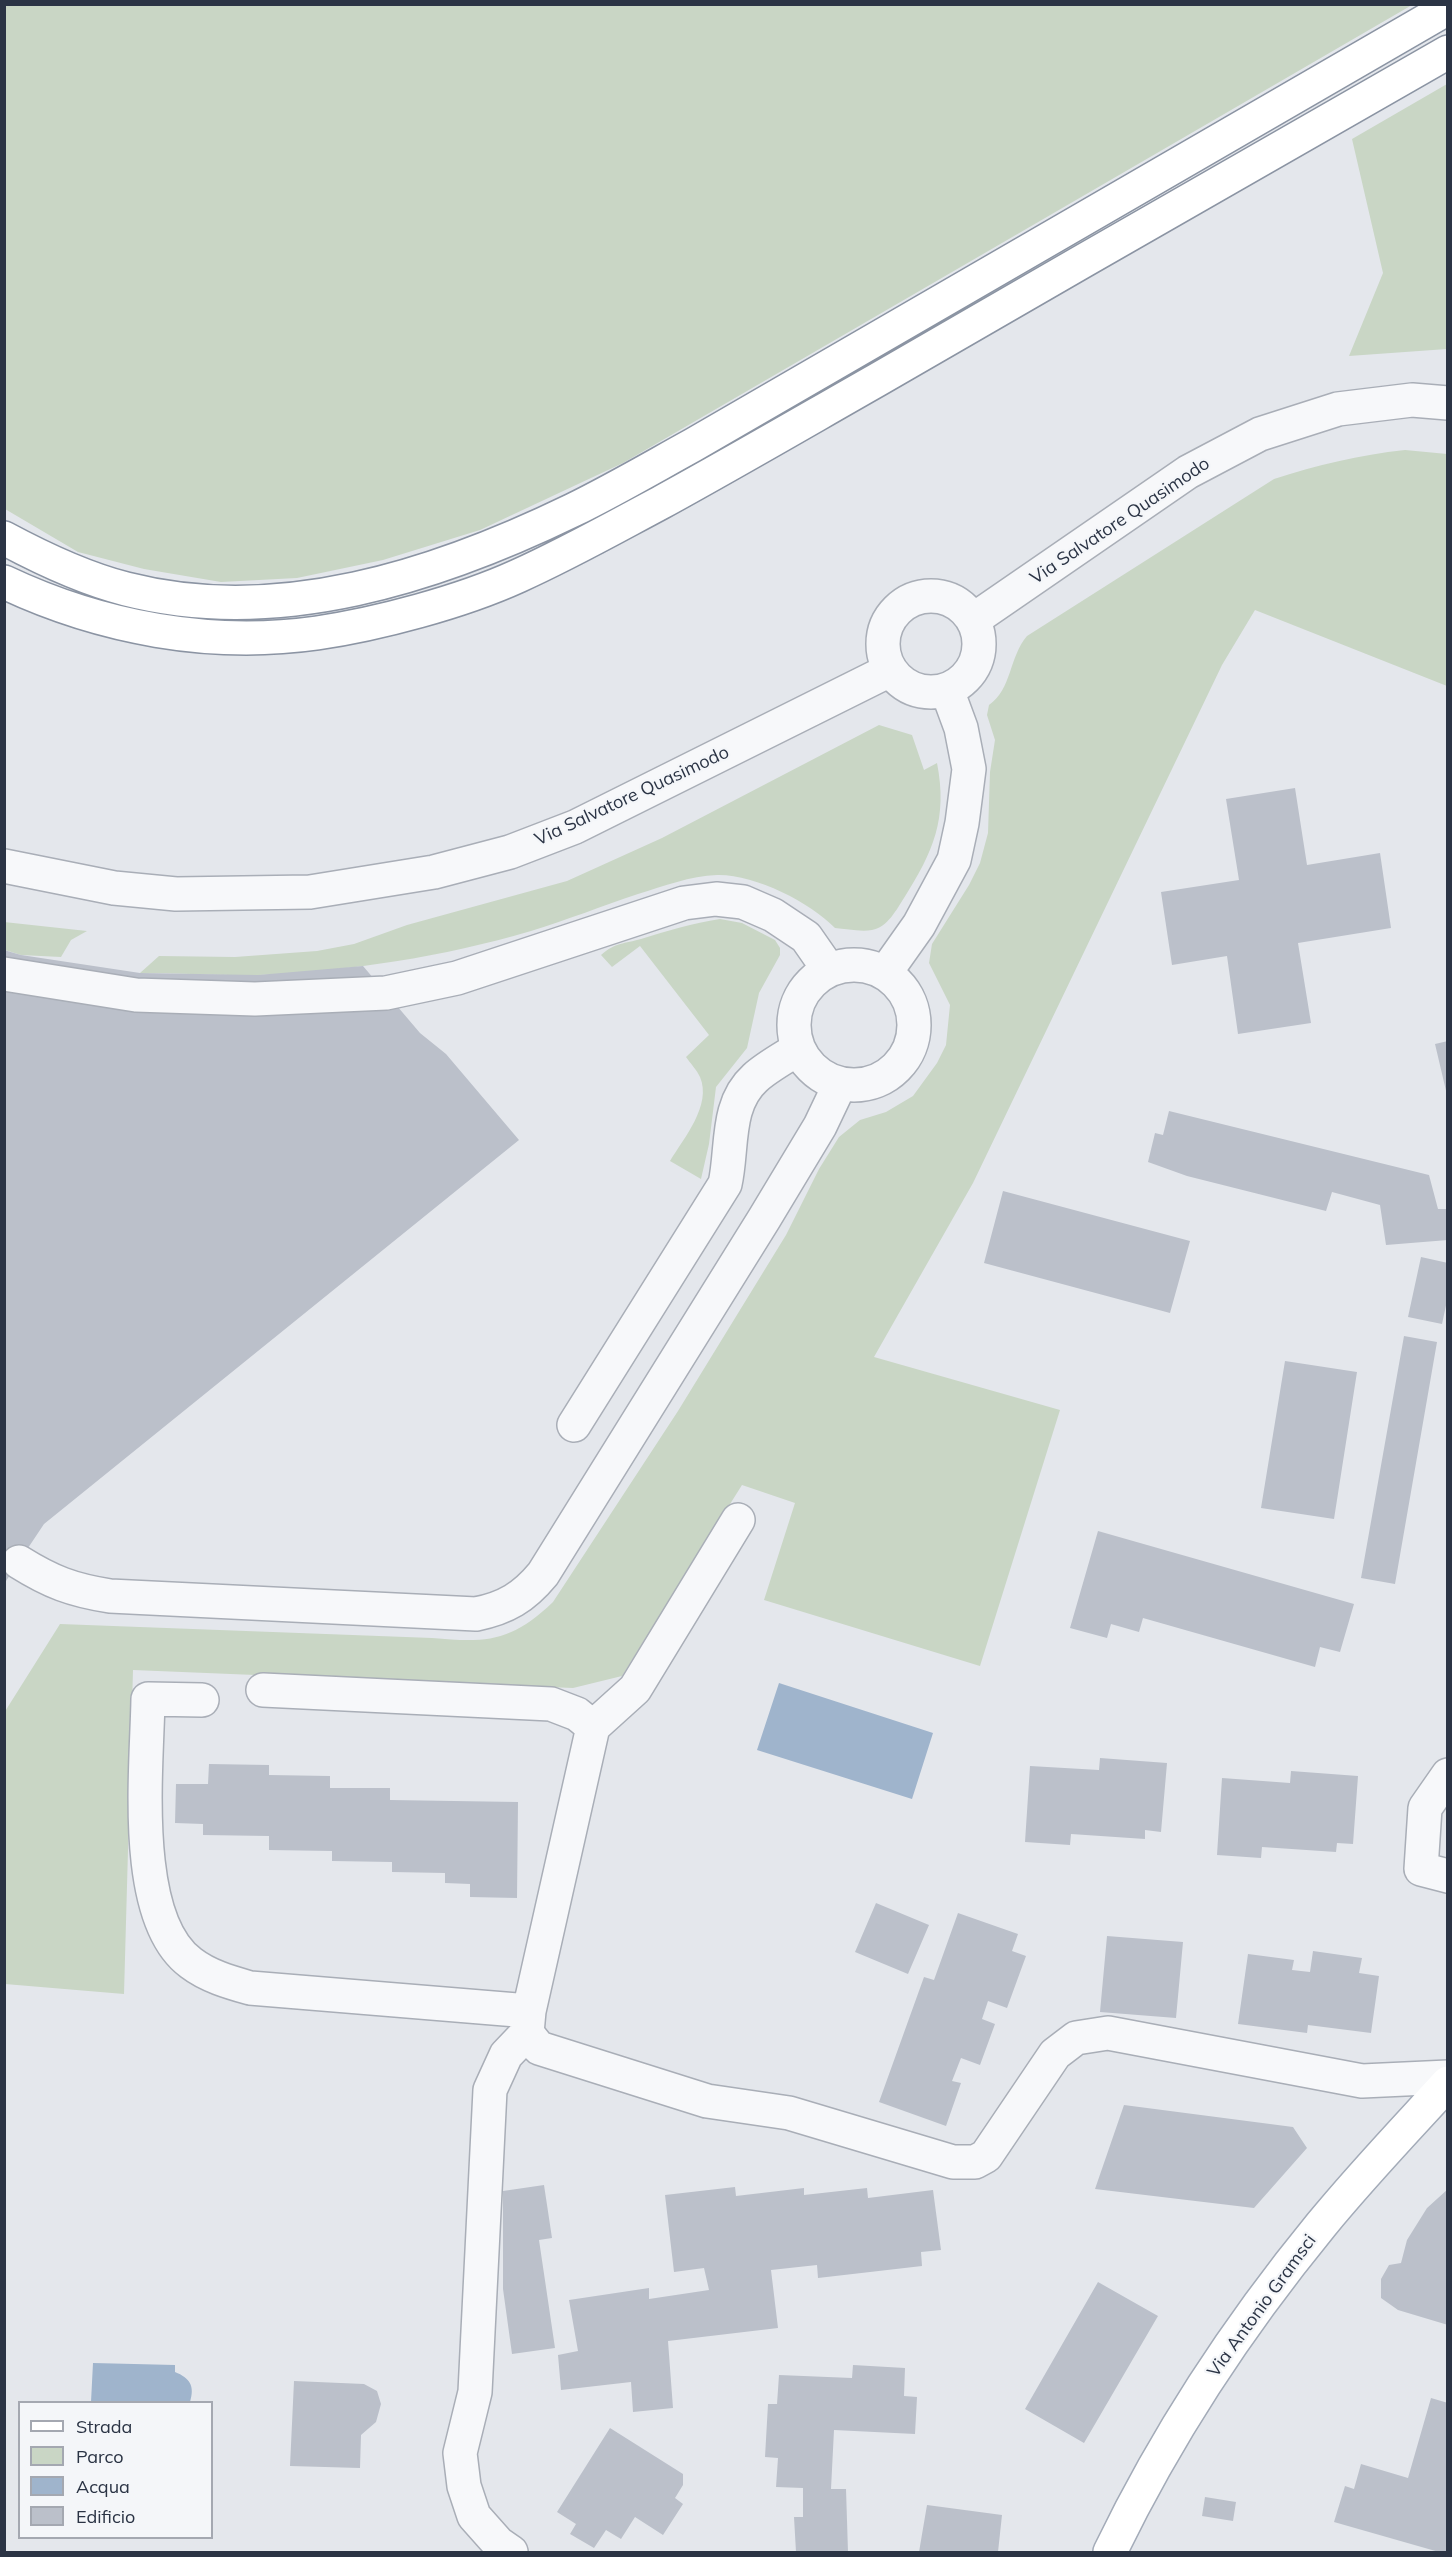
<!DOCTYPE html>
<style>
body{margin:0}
#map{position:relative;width:1452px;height:2557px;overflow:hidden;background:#e4e7ec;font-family:Mulish,sans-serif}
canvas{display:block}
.frame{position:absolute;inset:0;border:6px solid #2b3445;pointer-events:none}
.legend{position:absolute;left:18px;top:2401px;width:195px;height:138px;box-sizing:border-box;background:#f4f6f9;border:2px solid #a4a8b1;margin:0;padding:8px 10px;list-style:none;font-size:18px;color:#2b3445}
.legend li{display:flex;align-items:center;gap:12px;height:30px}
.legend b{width:30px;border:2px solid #a4a8b1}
</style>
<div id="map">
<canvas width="1452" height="2557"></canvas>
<div class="frame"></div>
<ul class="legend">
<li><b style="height:8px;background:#fff"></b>Strada</li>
<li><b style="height:16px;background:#c9d6c5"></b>Parco</li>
<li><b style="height:16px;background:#9fb4cc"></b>Acqua</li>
<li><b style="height:16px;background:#bbc0ca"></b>Edificio</li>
</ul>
</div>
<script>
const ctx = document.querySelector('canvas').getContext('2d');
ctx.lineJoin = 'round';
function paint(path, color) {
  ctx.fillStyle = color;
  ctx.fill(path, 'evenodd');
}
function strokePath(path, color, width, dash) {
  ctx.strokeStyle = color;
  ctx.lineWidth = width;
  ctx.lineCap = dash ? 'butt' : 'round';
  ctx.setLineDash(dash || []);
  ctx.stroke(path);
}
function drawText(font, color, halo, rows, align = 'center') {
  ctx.font = font + ' Mulish,sans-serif';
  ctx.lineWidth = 4.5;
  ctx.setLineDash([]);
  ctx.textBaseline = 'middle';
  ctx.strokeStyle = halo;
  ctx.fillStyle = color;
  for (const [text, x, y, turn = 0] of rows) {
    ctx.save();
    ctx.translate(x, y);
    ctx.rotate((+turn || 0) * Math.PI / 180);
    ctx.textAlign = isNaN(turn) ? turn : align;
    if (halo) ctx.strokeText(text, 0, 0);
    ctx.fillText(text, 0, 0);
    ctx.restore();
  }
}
paint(new Path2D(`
 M4 5 5 4 1412 5 623 463 480 530 383 560 297 578 221 582 144 569 78 552 5 509Z
 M1447 84V349L1349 356 1383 273 1352 139Z
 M1405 450 1447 454V686L1255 610 1222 665 973 1183 874 1357 1060 1410 980 1666 764 1600 795 1503 742 1485 622 1676 573 1688 133 1670 124 1994 5 1984 4 1713 60 1624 432 1638C487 1643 511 1642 553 1602L678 1411 786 1235 819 1169 839 1137 860 1120 886 1112 913 1096 937 1063 946 1045 950 1005 929 963 932 944 969 885 980 863 988 833 990 772 995 740 987 715 989 705C1012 689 1009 657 1027 636L1274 479C1317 465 1359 455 1405 450Z
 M879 725 912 735 924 770 937 763C948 819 933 852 904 898 896 910 888 927 872 930 861 932 846 929 835 928 810 902 754 874 717 875 690 876 664 886 638 894 602 906 567 920 531 931 443 957 350 971 258 975 219 976 180 973 140 973L159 956 235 957 317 951 354 944 407 925 567 881 662 838Z
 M720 919 742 923 775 940 780 948V955L759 993 747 1048 716 1087 709 1144 701 1179 670 1161C684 1138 712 1105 700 1077 697 1070 690 1063 686 1057L709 1035 640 946 612 967 601 955C616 942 624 944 641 939 667 931 693 923 720 919Z
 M4 922 87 931 71 940 61 957 21 955 5 950Z`), '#c9d6c5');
paint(new Path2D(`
 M779 1683 933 1733 912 1799 757 1750Z
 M93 2363 175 2365V2372C190 2378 195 2386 190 2402H91Z`), '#9fb4cc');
paint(new Path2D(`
 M1295 788 1307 865 1380 853 1391 928 1298 943 1311 1023 1238 1034 1227 956 1172 965 1161 892 1239 880 1226 799Z
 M4 950 21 955 140 973 258 975 363 966 420 1033 446 1054 519 1140 44 1524 4 1584Z
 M1448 1041V1095H1447L1435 1044Z
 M1169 1111 1429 1175 1438 1209H1448V1240L1386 1245 1380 1205 1332 1192 1326 1211 1187 1176 1148 1162 1155 1133 1163 1135Z
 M1003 1191 1190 1241 1170 1313 984 1263Z
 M1421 1257 1448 1263V1296L1442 1324 1408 1317Z
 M1404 1336 1437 1342 1395 1584 1361 1578Z
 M1285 1361 1357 1372 1334 1519 1261 1508Z
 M1098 1531 1354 1604 1340 1652 1320 1647 1315 1667 1143 1618 1139 1632 1111 1624 1107 1638 1070 1628Z
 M1100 1758 1167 1763 1161 1832 1145 1830V1839L1071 1834 1070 1845 1025 1842 1030 1766 1099 1770Z
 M209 1764 269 1765V1775L330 1776V1788H390V1800L518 1802 517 1898 470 1897V1884L445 1883V1873L392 1872V1862L332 1861V1851L269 1850V1836L203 1835V1824L175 1823 176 1784H208Z
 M1291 1771 1358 1776 1353 1844 1337 1843 1336 1852 1262 1847 1261 1858 1217 1855 1222 1778 1290 1783Z
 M876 1903 929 1925 908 1974 855 1952Z
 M958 1913 1018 1934 1012 1951 1026 1956 1007 2008 988 2001 982 2019 995 2024 980 2065 961 2058 952 2081 961 2083 946 2126 879 2102 924 1977 934 1980Z
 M1107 1936 1183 1942 1176 2018 1100 2012Z
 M1313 1951 1362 1958 1359 1973 1379 1976 1371 2033 1308 2025 1307 2033 1238 2024 1248 1954 1294 1960 1292 1970 1310 1972Z
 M1124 2105 1293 2127 1307 2148 1254 2208 1095 2189Z
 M544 2185 552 2238 539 2240 555 2348 512 2354 503 2289V2191Z
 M735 2187 736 2196 804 2188V2195L867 2188 868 2198 933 2190 941 2250 921 2252 922 2266 818 2278 817 2265 771 2270 778 2328 668 2341 673 2408 633 2412 631 2382 561 2390 558 2355 578 2351 569 2300 649 2288V2299L709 2290 704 2268 674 2272 665 2195Z
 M1448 2189V2325L1398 2310 1381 2298V2279L1389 2265 1401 2263 1407 2240 1427 2208Z
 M1098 2282 1158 2316 1084 2443 1025 2409Z
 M853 2365 905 2368 904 2396 917 2397 915 2434 834 2430 831 2489H846L848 2552H796L794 2517H803V2488L776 2487 778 2458 765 2457 768 2404H777L779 2375 852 2378Z
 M294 2381 364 2384 377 2391 381 2404 376 2422 361 2435 360 2468 290 2466Z
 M1431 2398 1448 2403V2552H1439L1334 2522 1345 2486 1354 2489 1361 2464 1408 2478Z
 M610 2428 683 2474V2485L675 2498 683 2504 663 2535 635 2517 621 2539 606 2530 594 2548 570 2534 576 2524 557 2512Z
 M1205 2497 1236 2502 1233 2521 1202 2516Z
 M927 2505 1002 2515 998 2552H919Z`), '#bbc0ca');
const minor = new Path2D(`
 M883 644a48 48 0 1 1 96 0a48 48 0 1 1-96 0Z
 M973 620 1188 472 1260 434 1338 409 1412 400 1448 403
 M4 866 114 888 176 894 310 892 434 872 510 852 575 827 890 670
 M794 1025a60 60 0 1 1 120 0a60 60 0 1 1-120 0Z
 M885 973 919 925 954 860 962 823 969 769 961 728 947 690
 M4 974 136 995 255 999 386 993 457 978 684 903 716 899 743 902 773 915 806 937 829 970
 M574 1425 725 1184C733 1149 725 1105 755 1078 767 1067 784 1058 798 1049
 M738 1520 635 1689 593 1727 529 2011 527 2033 539 2048 707 2101 789 2113 953 2162H975L986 2156 1055 2054 1076 2038 1108 2033 1362 2081 1448 2077
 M19 1562C51 1582 72 1590 110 1596L476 1614C506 1608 524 1597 543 1574L764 1219 820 1126 840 1084
 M263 1690 551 1704 577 1714 593 1727
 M202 1700 148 1699C147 1767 130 1918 191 1963 208 1976 229 1982 250 1988L529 2011
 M1448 1775 1425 1808 1421 1869 1448 1876
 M511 2552 498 2543 474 2516 464 2486 460 2453 475 2392 490 2090 506 2055 527 2033`);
const major = new Path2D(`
 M1110 2552C1166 2436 1239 2325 1321 2225 1361 2176 1405 2130 1448 2083`);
const highway = new Path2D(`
 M4 538C43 559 83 578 126 589 278 628 437 576 573 510 614 490 653 467 693 445L1448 8
 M4 582C101 628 211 648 317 633 378 624 461 602 518 576 567 554 613 528 660 503 733 463 805 421 877 380 1067 270 1257 161 1448 52`);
strokePath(minor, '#a9aeb7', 36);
strokePath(major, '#a3abb8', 36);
strokePath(highway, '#8b94a3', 36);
strokePath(minor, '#f7f8fa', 33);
strokePath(major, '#fff', 33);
strokePath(highway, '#fff', 33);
drawText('18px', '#2b3445', '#f4f6f9', [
 ["Via Salvatore Quasimodo",1120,521,-34],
 ["Via Salvatore Quasimodo",632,796,-25],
 ["Via Antonio Gramsci",1262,2306,-54]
]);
</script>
